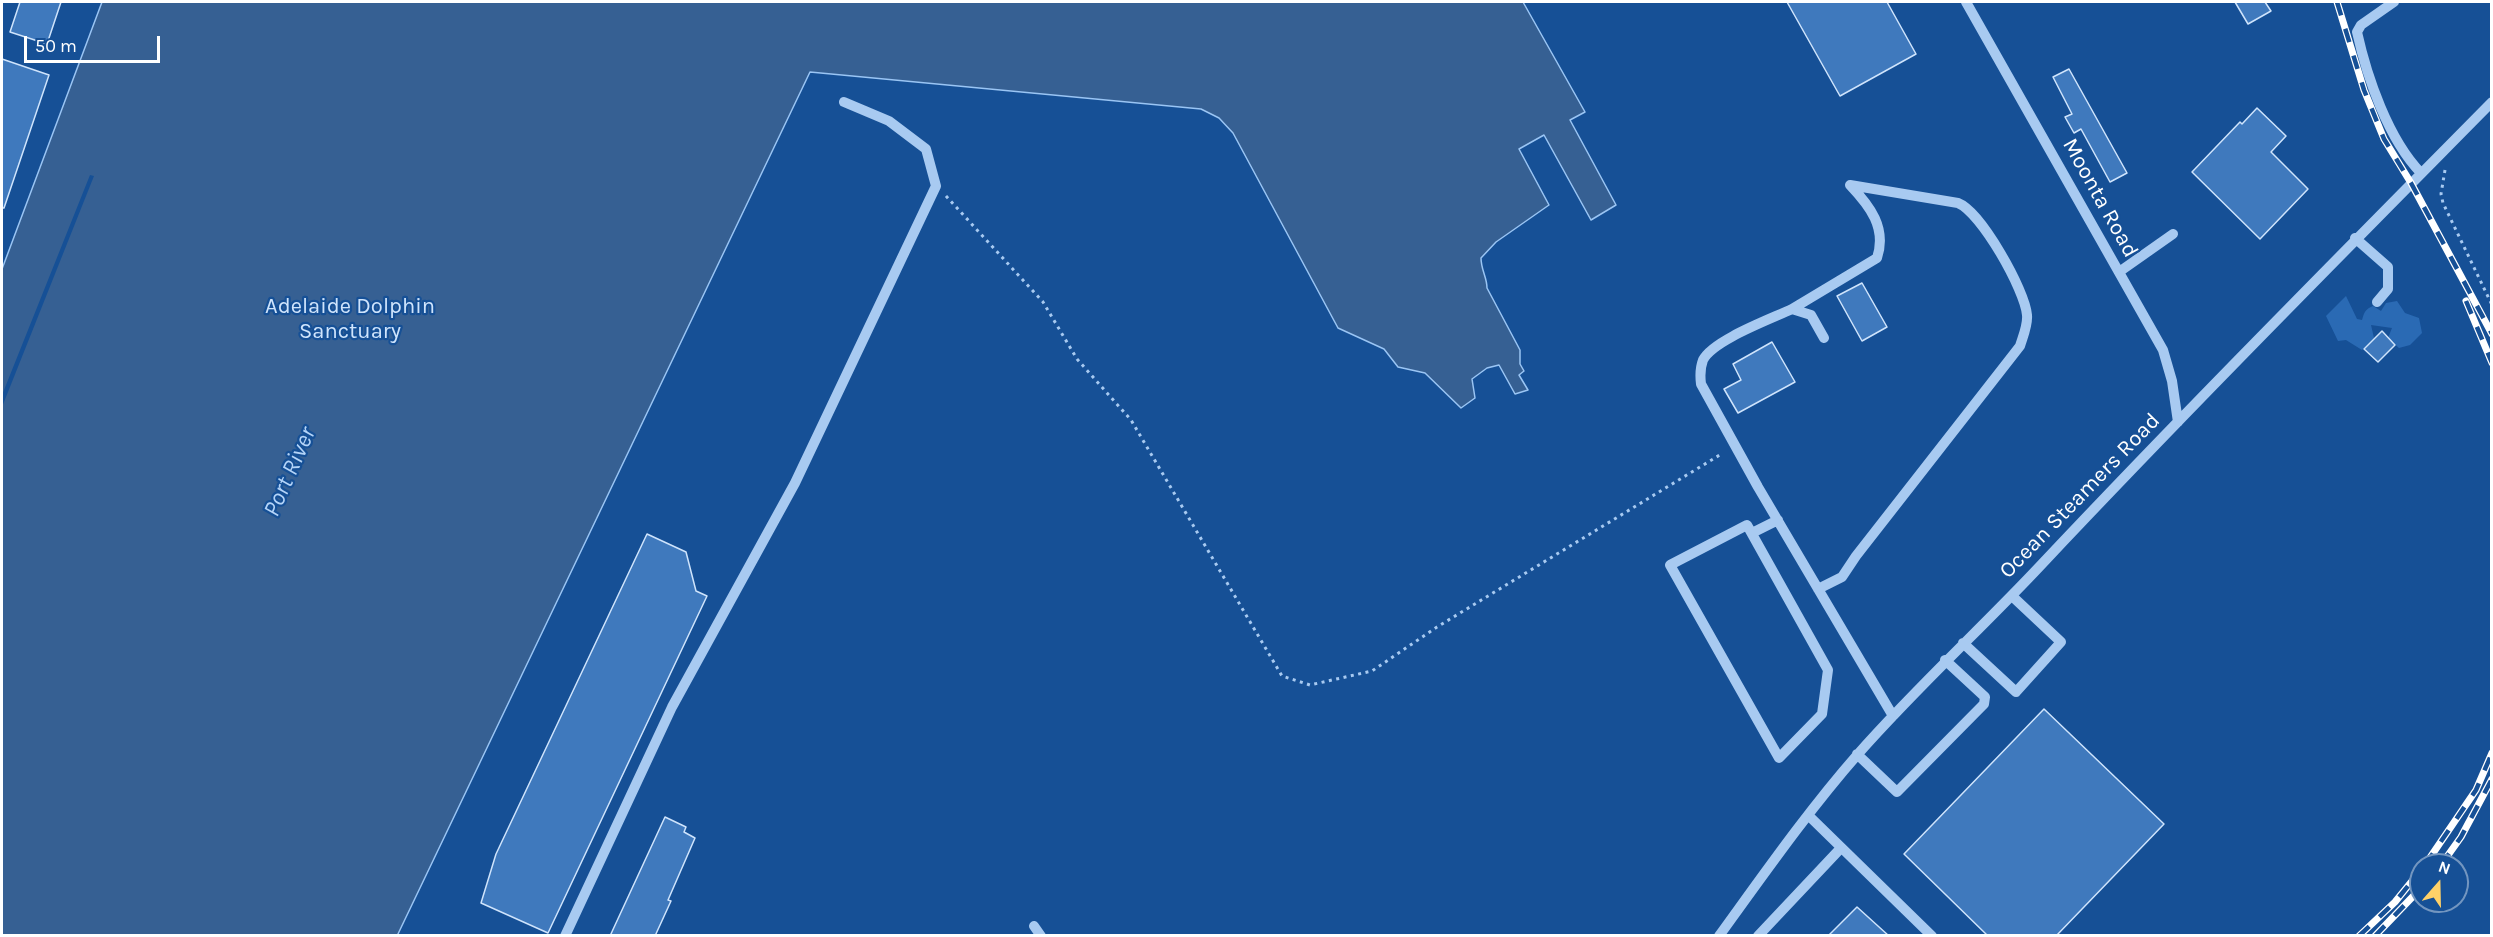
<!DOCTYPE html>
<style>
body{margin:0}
#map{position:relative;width:2493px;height:937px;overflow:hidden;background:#165096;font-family:Karla,sans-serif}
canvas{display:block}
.frame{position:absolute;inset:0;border:3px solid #fff;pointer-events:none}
.north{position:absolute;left:2409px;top:853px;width:60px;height:60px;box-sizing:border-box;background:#165096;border:2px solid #7396c0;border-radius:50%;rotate:20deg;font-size:16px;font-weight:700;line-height:24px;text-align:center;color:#fff}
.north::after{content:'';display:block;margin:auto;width:21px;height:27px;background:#ffd168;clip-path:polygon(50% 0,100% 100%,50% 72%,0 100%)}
.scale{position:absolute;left:24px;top:36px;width:136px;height:27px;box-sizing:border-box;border:3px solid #fff;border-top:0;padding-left:8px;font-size:18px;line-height:21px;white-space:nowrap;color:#fff;-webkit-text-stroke:4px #165096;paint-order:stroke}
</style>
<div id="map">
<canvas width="2493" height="937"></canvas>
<div class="frame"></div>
<div class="north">N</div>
<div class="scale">50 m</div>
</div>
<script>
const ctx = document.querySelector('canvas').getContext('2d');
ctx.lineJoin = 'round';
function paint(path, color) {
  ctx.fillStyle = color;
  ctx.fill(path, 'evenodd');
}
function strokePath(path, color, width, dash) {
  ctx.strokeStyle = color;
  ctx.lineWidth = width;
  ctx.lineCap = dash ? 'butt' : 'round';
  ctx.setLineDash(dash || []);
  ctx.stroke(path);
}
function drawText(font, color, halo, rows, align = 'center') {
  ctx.font = font + ' Karla,sans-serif';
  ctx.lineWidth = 4.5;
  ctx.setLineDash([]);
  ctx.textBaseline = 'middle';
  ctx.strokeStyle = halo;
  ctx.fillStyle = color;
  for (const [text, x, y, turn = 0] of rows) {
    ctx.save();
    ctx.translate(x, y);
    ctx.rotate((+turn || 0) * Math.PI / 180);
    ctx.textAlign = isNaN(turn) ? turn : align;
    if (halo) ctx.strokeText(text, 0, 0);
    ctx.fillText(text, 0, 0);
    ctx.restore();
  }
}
paint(new Path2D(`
 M2346 296 2357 319 2362 320C2364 313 2365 309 2373 306L2381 311 2386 303 2397 301 2405 313 2419 318 2422 333 2410 345 2399 348 2388 338 2392 328 2371 325 2374 338 2362 350 2346 340 2338 341 2326 316Z`), '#2a6ab4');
const water = new Path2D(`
 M102 2H1523L1585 112 1570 120 1616 205 1591 220 1544 135 1519 149 1549 205 1496 242 1481 258C1481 270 1487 277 1487 288L1520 350V364L1524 371 1519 375 1528 390 1515 394 1499 365 1487 368 1472 379 1475 398 1461 408 1425 373 1398 367 1384 349 1338 328 1233 133 1219 118 1201 109 810 72 397 936 2 935V269Z`);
paint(water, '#366093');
strokePath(water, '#9ac5f4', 1.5);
paint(new Path2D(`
 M90 175 94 176 2 407V395Z`), '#165096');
const building = new Path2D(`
 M20 2H61L47 44 10 32Z
 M1787 2H1887L1916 54 1840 96Z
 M2235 2H2265L2271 11 2248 24Z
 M2 59 49 75 4 208H2Z
 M2069 69 2127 173 2110 182 2081 129 2074 133 2065 117 2072 114 2053 77Z
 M2257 108 2286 136 2271 152 2308 189 2260 239 2192 172 2240 122 2242 124Z
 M1862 283 1887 327 1862 341 1837 296Z
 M2382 331 2395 345 2378 362 2364 349Z
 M1772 342 1795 382 1738 413 1724 389 1741 380 1733 364Z
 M647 534 686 552 696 591 707 596 548 933 481 903 496 854Z
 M2044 709 2164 824 2056 936H1988L1904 854Z
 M665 817 686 827 684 832 695 838 668 900 671 901 655 936H610Z
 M1857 907 1889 936H1828Z`);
paint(building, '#3f79bd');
strokePath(building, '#cfe4fc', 1.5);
strokePath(new Path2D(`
 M2445 170 2441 194 2443 203 2492 305
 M946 196 1043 302 1077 359 1131 420 1282 676 1310 685 1372 671 1437 627 1723 453`), '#a8caf1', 3, [3, 4.5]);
strokePath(new Path2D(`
 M1966 2 2163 350 2172 381 2178 422
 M2394 2 2361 25 2357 32C2367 77 2388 139 2421 173
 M2355 238 2388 267V289L2377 302
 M2119 272 2173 234
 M1792 309 1877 258C1887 228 1870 206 1850 185
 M1824 338 1811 315 1792 309C1771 319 1713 340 1703 360 1700 368 1700 376 1701 384L1758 487 1893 716
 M1747 525 1828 670 1822 714 1779 758 1670 565Z
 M1752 533 1778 520
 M1818 589 1842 577 1856 556 2020 346C2023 336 2028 325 2027 315 2025 290 1981 212 1958 203L1850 185
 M1963 643 2016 692 2061 642 2012 596
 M1857 754 1897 792 1984 704 1985 697 1945 660
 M1808 815 1932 936
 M1034 926 1041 936
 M565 936 672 707 795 483 936 186 926 149 889 121 844 102
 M1719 936C1764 874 1808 811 1858 754 1916 688 1981 629 2041 565 2189 408 2341 255 2492 102
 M1758 936 1840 849`), '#a8caf1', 10);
const rail = new Path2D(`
 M2337 2 2364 90 2384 139 2411 183 2492 334
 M2466 301 2492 363
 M2425 865 2476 790 2492 753
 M2441 865 2461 837 2492 779
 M2359 936 2395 902 2421 870
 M2375 936 2421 888`);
strokePath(rail, '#fff', 7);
strokePath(rail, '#165096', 4.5, [14]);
drawText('22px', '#fff', '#165096', [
 ["Moonta Road",2100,198,61],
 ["Ocean Steamers Road",2080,496,-46]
]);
drawText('22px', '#cfe4fc', '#165096', [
 ["Adelaide Dolphin",350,307],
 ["Sanctuary",350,332]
]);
drawText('italic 24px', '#b4d4f8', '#165096', [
 ["Port River",290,472,-66]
]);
</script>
